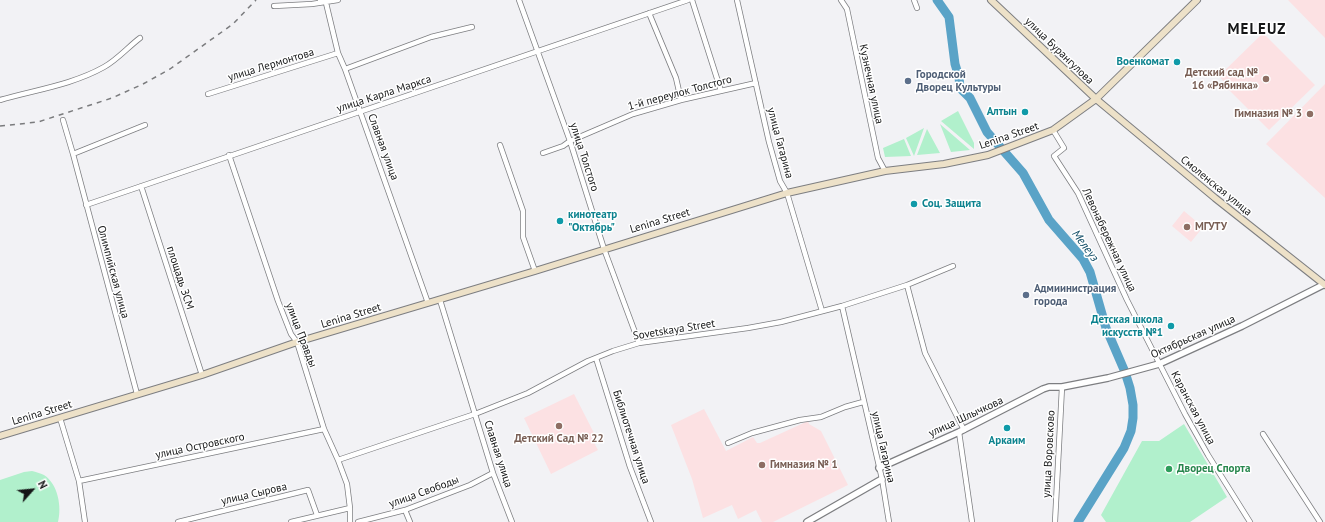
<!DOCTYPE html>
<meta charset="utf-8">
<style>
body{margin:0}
#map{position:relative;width:1325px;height:522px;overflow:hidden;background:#f2f2f5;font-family:"PT Sans",sans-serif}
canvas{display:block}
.north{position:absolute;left:12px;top:470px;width:40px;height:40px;-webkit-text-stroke:3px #fff;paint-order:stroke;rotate:63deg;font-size:11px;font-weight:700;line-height:16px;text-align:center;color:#151617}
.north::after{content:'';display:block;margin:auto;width:14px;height:18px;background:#151617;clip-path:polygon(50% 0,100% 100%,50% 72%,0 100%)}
</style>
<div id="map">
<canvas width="1325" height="522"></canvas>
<div class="north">N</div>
</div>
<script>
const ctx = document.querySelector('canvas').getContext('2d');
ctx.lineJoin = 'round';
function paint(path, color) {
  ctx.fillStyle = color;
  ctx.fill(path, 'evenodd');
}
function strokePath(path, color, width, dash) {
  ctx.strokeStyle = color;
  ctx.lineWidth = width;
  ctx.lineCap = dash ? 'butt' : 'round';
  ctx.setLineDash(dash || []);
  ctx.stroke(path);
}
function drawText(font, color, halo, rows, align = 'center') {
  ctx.font = font + ' "PT Sans",sans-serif';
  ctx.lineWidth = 3;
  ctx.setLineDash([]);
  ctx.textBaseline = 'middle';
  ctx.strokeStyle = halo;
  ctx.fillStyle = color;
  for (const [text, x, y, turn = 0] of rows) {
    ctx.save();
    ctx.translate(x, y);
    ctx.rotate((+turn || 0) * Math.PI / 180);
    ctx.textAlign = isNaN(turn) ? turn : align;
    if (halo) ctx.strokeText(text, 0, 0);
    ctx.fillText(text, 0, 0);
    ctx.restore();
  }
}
paint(new Path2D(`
 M1288 0H1325V38Z
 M1263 33 1315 85 1269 130 1223 84 1224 82 1219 76Z
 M1325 84V198L1266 144Z
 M1184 211 1203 227 1191 242 1172 226Z
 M574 394 595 435 591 437 598 450 551 474 524 418Z
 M704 409 726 451 753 437 757 443H760L808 421 809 424 821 431 848 485 773 522H762L756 510 738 519 732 505 703 518 692 479 671 425Z`), '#fce1e3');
paint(new Path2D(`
 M958 111 974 143V149L941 121Z
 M940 124 970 150 951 152Z
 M924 128 914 156 906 138Z
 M927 129 940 153 917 155Z
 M904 139 911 156 885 157 883 148Z
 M1184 424 1227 497 1190 522H1106L1101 515 1142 441H1159Z
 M32 471C36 472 40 473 44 475 58 484 62 507 58 522H0V480L24 472Z`), '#b1f0cc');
strokePath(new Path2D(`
 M937 0 949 17 955 64 959 77 960 88 970 98 987 132 1023 173 1049 220 1083 259 1090 272 1106 328 1125 372 1130 388 1133 405V418L1131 431 1124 448 1078 522`), '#5aa3c7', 9);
const minor = new Path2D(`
 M320 0 326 3 338 53 345 69 428 303
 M519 0 570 141 604 249 639 343
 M692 0 721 91
 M737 0 769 142 780 181 787 193 822 311
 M841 0 847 9 878 158 885 171
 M914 0 917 8
 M274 6 312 4 338 0
 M649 13 676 78 681 100
 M345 69 431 37 472 27
 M208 94 338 53
 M0 100C34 90 72 85 104 67 117 60 128 47 140 38
 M63 120 73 154 137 394
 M1053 130 1064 148 1054 156 1078 193 1127 300 1185 414 1208 455 1250 522
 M500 145 523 211V237L535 271
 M543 153 563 146 570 141 633 114 681 100 756 83
 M73 154 145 125
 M229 155 278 301 291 334 297 342 324 429 338 460 347 484 350 508V522
 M141 186 202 375
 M86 205 688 0
 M907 285 925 353 964 430
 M440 300 493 473 512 522
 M842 306 882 479 889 522
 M596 358 630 467 651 522
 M60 418 79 481 85 522
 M959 432 972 522
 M1263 434 1320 522
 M728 443 752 433 800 420 821 417 845 407 863 402
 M338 460 475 414 528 393 588 361 613 351 639 343 748 328 781 322 842 306 907 285 953 266
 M79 481 324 429
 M405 510 410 522
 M178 522 308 490 317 515
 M291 522 350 508
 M358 522 405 510 470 485 493 473
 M1055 522 1062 387`);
const tertiary = new Path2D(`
 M879 468 959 432 1043 389 1049 387H1062L1108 378 1159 364 1242 326 1325 284
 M807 522 882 479`);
const secondary = new Path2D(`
 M991 0 1096 99 1215 198 1325 285
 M0 436 202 375 297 342 535 271 787 193 885 171 944 164 988 155 1053 130 1096 99 1197 0`);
strokePath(minor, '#7d7e81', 6);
strokePath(tertiary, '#7d7e81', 8);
strokePath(secondary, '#7d7e81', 8);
strokePath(minor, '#fff', 4.5);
strokePath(tertiary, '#fff', 5.5);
strokePath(secondary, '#ede1c8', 6);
strokePath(new Path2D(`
 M0 126 38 122 112 98 143 84 170 69 233 24 256 0`), '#7a7b7d', 1.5, [5, 5]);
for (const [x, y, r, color] of [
 [1177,62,4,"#0f9aa8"],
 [1266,79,4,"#8d6e63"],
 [908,81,4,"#5c6f8a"],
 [1025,112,4,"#0f9aa8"],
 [1310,114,4,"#8d6e63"],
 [914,204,4,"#0f9aa8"],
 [560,221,4,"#0f9aa8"],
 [1187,227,4,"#8d6e63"],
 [1026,295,4,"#5c6f8a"],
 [1171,326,4,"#0f9aa8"],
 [559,426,4,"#8d6e63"],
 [1007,428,4,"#0f9aa8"],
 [762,465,4,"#8d6e63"],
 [1169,469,4,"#2e9e5b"]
]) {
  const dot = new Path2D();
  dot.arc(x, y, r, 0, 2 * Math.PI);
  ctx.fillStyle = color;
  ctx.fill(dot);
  strokePath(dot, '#fff', 1.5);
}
drawText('11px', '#151617', '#fff', [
 ["улица Бурангулова",1059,51,44],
 ["улица Лермонтова",271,65,-17],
 ["Кузнечная улица",871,84,78],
 ["1-й переулок Толстого",680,93,-15],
 ["улица Карла Маркса",384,94,-18],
 ["Lenina Street",1009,136,-19],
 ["улица Гагарина",780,143,75],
 ["Славная улица",383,147,70],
 ["улица Толстого",584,157,72],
 ["Смоленская улица",1216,186,39],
 ["Lenina Street",660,221,-17],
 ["Левонабережная улица",1109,240,65],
 ["Олимпийская улица",113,272,75],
 ["площадь ЗСМ",180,278,72],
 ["Lenina Street",351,316,-17],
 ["Sovetskaya Street",674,330,-9],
 ["улица Правды",301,335,69],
 ["Октябрьская улица",1193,337,-24],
 ["Каранская улица",1193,408,62],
 ["Lenina Street",42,413,-17],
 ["улица Шлычкова",966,417,-25],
 ["Библиотечная улица",631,437,72],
 ["улица Островского",200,446,-12],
 ["улица Гагарина",883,447,77],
 ["Славная улица",498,454,72],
 ["улица Воровсково",1049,454,-87],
 ["улица Свободы",424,492,-20],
 ["улица Сырова",254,494,-13]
]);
drawText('bold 11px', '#0d838f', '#fff', [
 ["Военкомат",1169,62],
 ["Алтын",1017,112],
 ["Соц. Защита",922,204,"left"],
 ["кинотеатр",568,215,"left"],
 ["\"Октябрь\"",568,228,"left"],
 ["Детская школа",1163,320],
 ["искусств №1",1163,333],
 ["Аркаим",1007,441,"center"]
], 'right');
drawText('bold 11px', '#785e54', '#fff', [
 ["Детский сад №",1258,73],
 ["16 «Рябинка»",1258,86],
 ["Гимназия № 3",1302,114],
 ["МГУТУ",1195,227,"left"],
 ["Детский Сад № 22",559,439,"center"],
 ["Гимназия № 1",770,465,"left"]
], 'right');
drawText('bold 11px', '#4e5e75', '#fff', [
 ["Городской",916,75],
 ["Дворец Культуры",916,88],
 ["Адмиинистрация",1034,289],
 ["города",1034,302]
], 'left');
drawText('bold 11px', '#27864d', '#fff', [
 ["Дворец Спорта",1177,469]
], 'left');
drawText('italic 12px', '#0c4963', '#fff', [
 ["Мелеуз",1085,246,53]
]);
ctx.letterSpacing = '1px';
drawText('bold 15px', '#151617', '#fff', [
 ["MELEUZ",1257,30]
]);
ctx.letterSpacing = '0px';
</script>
